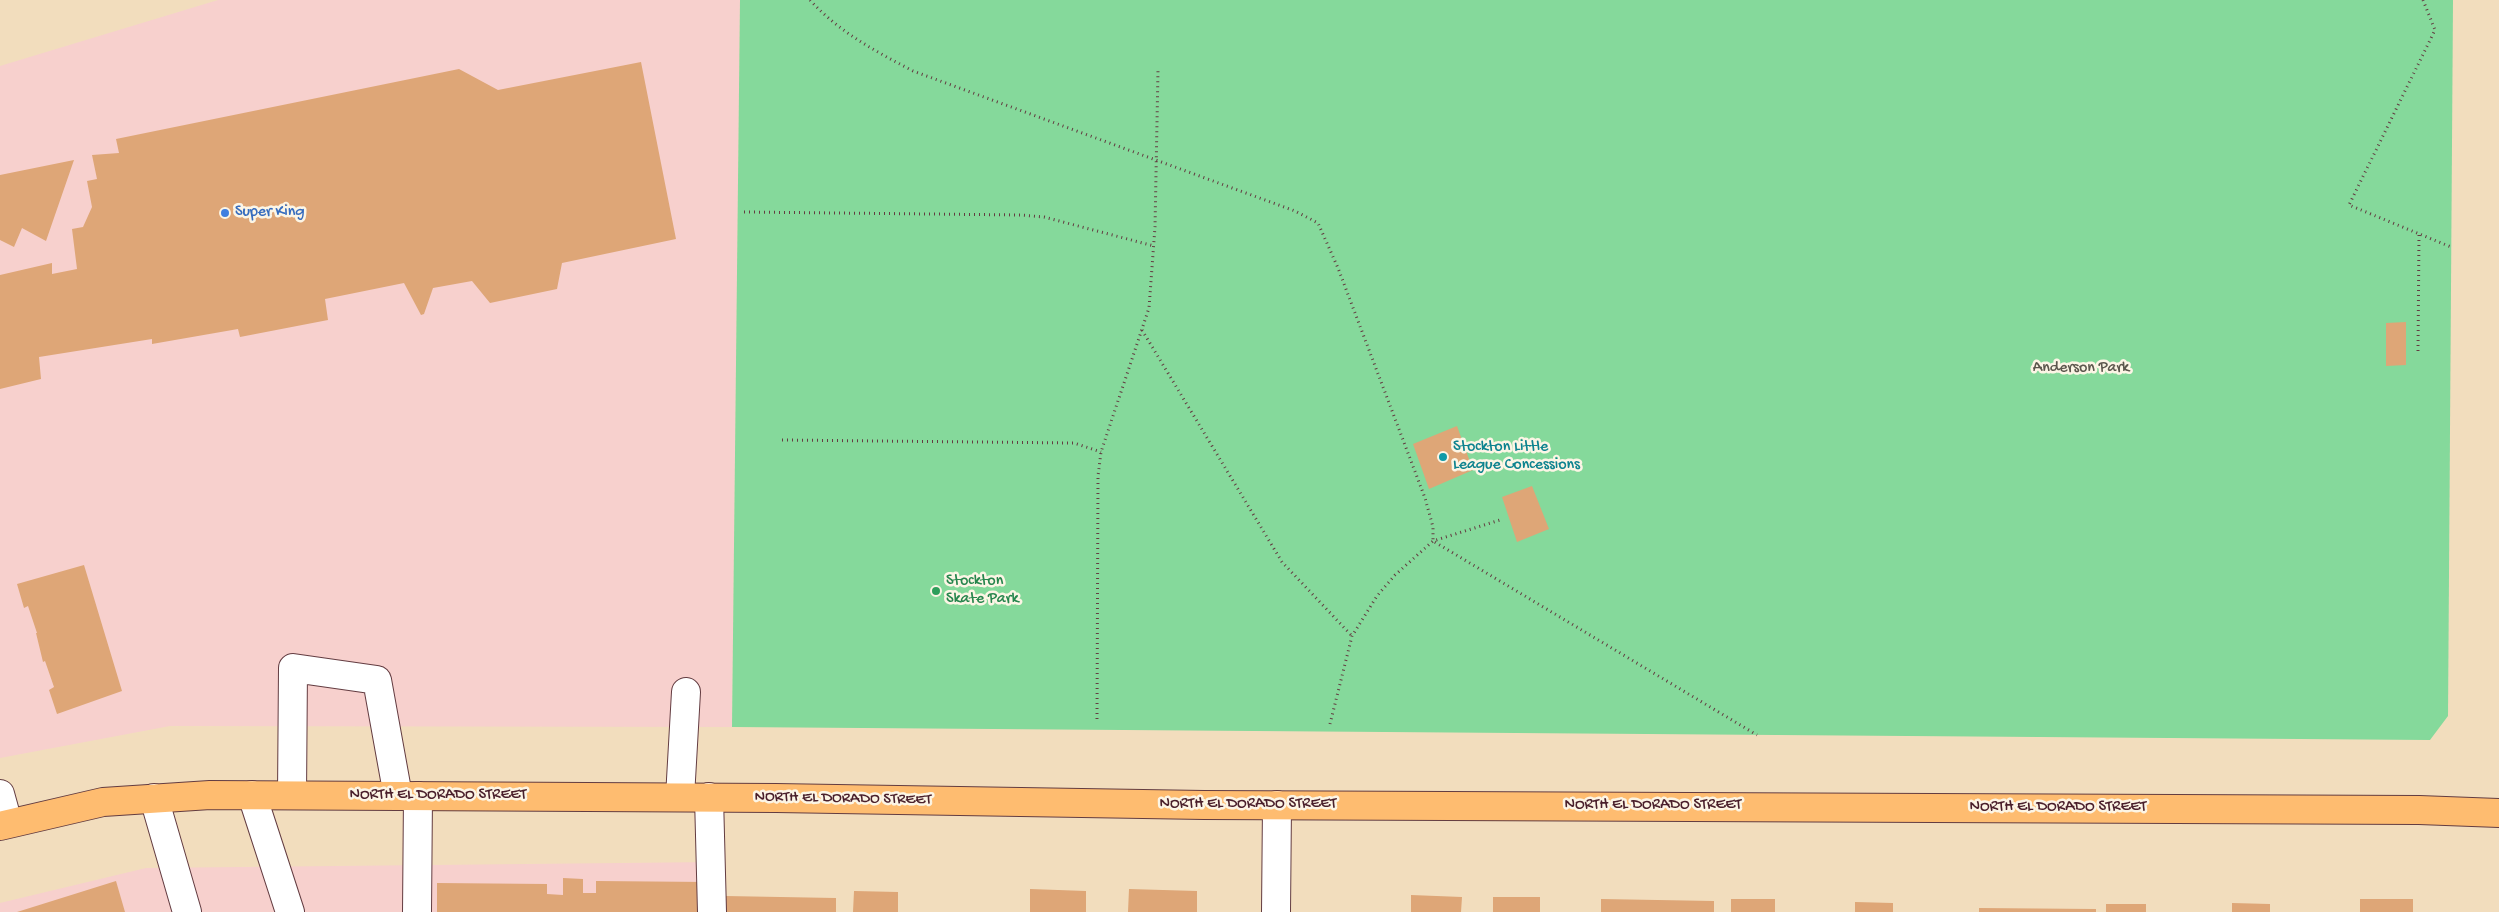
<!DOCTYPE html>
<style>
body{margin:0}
canvas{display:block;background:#f2ddbd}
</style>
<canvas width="2499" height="912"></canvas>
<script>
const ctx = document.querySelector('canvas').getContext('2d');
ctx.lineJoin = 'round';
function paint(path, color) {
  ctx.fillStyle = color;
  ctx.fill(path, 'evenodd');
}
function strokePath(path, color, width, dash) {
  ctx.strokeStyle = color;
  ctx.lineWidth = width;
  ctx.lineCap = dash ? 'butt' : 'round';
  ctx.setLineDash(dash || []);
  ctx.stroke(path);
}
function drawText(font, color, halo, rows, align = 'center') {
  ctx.font = font + ' "Gochi Hand",sans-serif';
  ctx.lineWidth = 5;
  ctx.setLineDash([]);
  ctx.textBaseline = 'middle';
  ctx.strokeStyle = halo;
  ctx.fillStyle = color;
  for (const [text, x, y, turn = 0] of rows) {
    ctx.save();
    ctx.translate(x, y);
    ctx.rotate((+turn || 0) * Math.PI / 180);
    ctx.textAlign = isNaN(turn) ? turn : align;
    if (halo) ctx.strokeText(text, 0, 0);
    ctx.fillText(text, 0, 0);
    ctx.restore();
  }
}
paint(new Path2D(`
 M218 0H740L732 727 170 726 0 758V66Z
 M716 862V912H0V903L146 868Z`), '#f7d0cd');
paint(new Path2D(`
 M740 0H2453L2448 716 2430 740 732 727Z`), '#85d99b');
paint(new Path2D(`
 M641 62 676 239 562 263 557 289 490 303 472 281 433 288 424 314 421 315 404 283 325 299 328 320 240 337 238 329 152 344V339L39 357 41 379 0 389V275L52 263V274L77 269 72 229 83 227 92 207 87 181 97 179 92 155 119 153 116 139 459 69 498 90Z
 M74 160 46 241 22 228 14 247 0 240V175Z
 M2406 322V365L2386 366V323Z
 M1457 426 1473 470 1429 489 1413 444Z
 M1532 486 1549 529 1517 542 1502 497Z
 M84 565 122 691 57 714 49 690 54 687 45 661 43 662 36 633H37L28 606 24 608 17 584Z
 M563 878 583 879V893H596V881L706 882 705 912H437V883L547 884V894L563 895Z
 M116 881 125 912H17Z
 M1030 889 1086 891V912H1030Z
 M1129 889 1197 891V912H1128Z
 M854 891 898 892V912H853Z
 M1411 895 1462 897 1461 912H1411Z
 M725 896 836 898V912H725Z
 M1493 897H1540V912H1493Z
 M1601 899 1714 901V912H1601Z
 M1731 899H1775V912H1731Z
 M2360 899H2413V912H2360Z
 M1855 902 1893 903V912H1855Z
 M2232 903 2270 904V912H2232Z
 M2106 904H2146V912H2106Z
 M1979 908 2096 909V912H1979Z`), '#dea677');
const minor = new Path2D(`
 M0 794 8 823
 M252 795 290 912
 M292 795 293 668 377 680 398 796
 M680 797 686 692
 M709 797 712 912
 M154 798 187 912
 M417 912 418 796
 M1276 912 1277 805`);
const major = new Path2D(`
 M0 826 103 802 210 795 776 798 1204 805 2419 810 2499 813`);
strokePath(minor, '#633c41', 30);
strokePath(major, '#633c41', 30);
strokePath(new Path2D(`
 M810 0C839 32 875 51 913 71L1295 211 1318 223 1338 268 1425 498 1433 527V541L1757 735
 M2423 0 2435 30 2349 205 2451 247
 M744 212 1021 215 1044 217 1154 246
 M1142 330 1282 562 1352 636
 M2418 351 2419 233
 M782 440 1074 443 1101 452
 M1097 719 1098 476 1101 452 1149 308 1155 227 1158 70
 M1330 724 1352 636 1377 596 1395 575 1433 541 1500 520`), '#633c41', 3, [1, 4]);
strokePath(minor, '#fff', 28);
strokePath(major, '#febc70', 28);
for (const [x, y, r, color] of [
 [225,213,5,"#3f7fe0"],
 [1443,457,5,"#0f9aa8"],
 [936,591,5,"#2e9e5b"]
]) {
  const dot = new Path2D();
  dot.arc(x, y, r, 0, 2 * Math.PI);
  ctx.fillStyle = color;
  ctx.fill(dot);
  strokePath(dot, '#fcf5e5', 2);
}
drawText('16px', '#366cbe', '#fcf5e5', [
 ["Super King",235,213]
], 'left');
drawText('16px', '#5c574d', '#fcf5e5', [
 ["Anderson Park",2081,369]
]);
drawText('16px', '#0d838f', '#fcf5e5', [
 ["Stockton Little",1453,448],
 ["League Concessions",1453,466]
], 'left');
drawText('16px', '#27864d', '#fcf5e5', [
 ["Stockton",946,582],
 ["Skate Park",946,600]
], 'left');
drawText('16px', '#4a1f2b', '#fcf5e5', [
 ["NORTH EL DORADO STREET",438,796],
 ["NORTH EL DORADO STREET",843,799,1],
 ["NORTH EL DORADO STREET",1248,805],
 ["NORTH EL DORADO STREET",1653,806],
 ["NORTH EL DORADO STREET",2058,808]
]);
</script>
